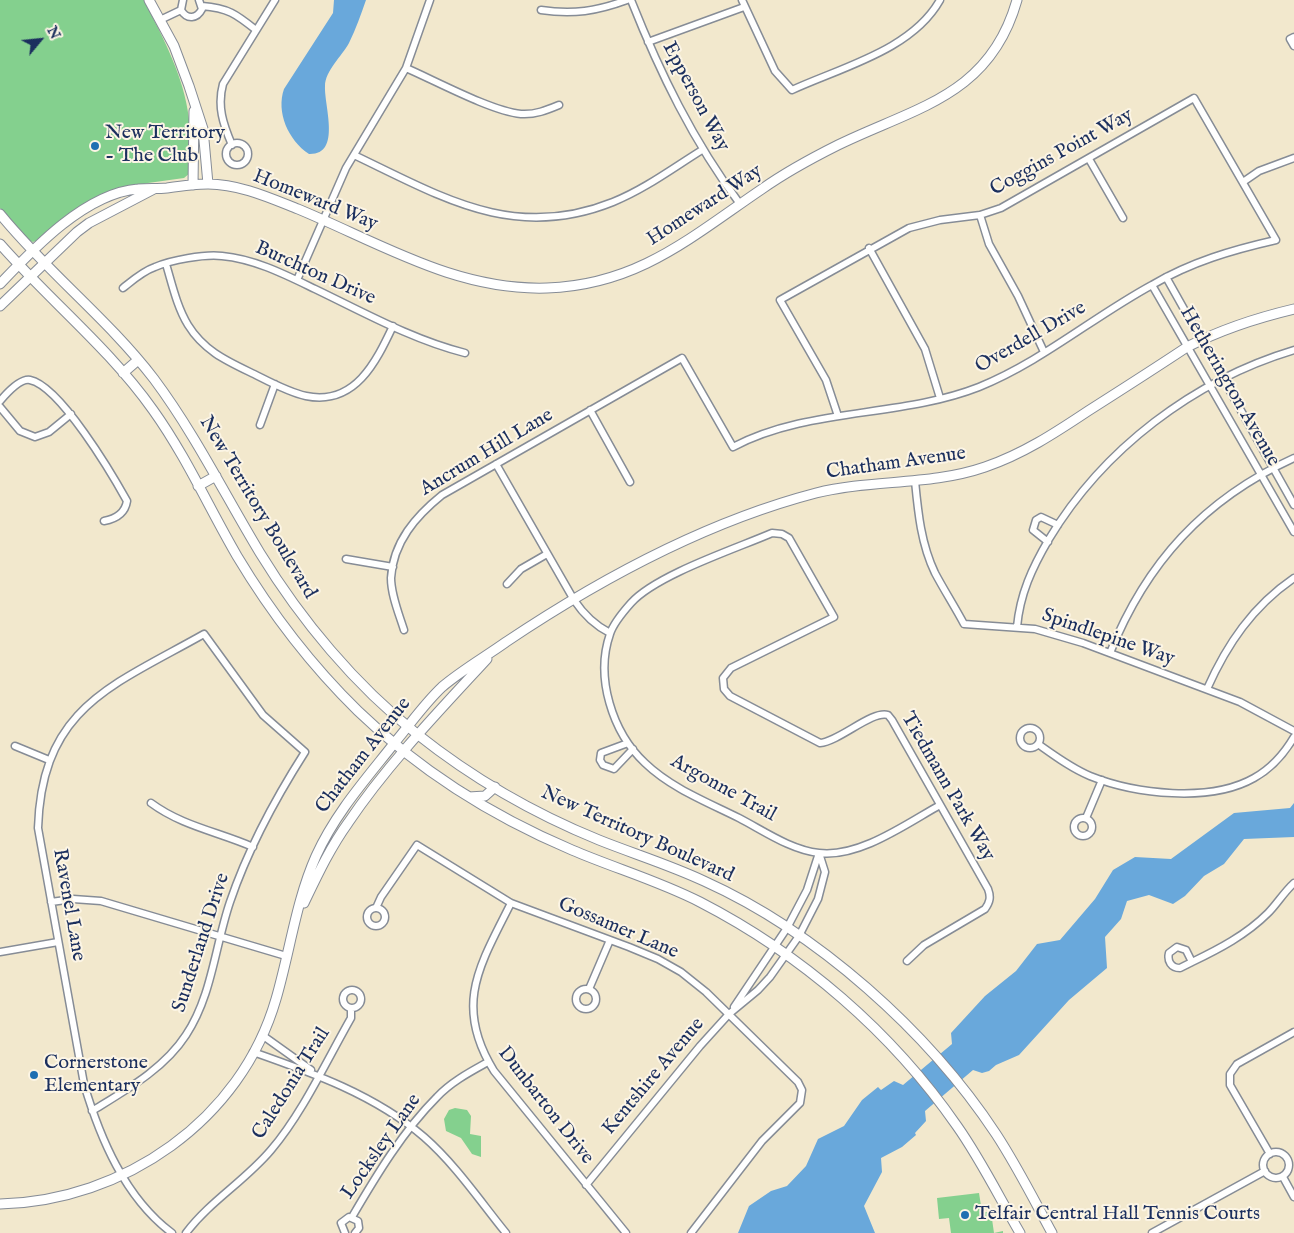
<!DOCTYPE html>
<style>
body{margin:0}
#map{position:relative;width:1294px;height:1233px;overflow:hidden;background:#f2e8cd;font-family:"IM FELL English",serif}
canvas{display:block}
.north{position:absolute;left:15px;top:15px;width:50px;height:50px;-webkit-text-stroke:4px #fcf5e5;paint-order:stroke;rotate:62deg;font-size:14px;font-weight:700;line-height:20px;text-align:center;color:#1b2f5e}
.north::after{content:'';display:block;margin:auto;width:18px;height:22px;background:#1b2f5e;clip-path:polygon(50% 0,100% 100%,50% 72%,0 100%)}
</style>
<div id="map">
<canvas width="1294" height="1233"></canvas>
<div class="north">N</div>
</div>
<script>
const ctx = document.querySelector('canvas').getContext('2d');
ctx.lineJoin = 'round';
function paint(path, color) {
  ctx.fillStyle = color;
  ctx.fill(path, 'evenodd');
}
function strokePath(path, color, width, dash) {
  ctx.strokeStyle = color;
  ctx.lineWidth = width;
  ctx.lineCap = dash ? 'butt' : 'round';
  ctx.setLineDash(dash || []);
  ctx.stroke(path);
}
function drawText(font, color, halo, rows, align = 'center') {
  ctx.font = font + ' "IM FELL English",serif';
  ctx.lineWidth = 4;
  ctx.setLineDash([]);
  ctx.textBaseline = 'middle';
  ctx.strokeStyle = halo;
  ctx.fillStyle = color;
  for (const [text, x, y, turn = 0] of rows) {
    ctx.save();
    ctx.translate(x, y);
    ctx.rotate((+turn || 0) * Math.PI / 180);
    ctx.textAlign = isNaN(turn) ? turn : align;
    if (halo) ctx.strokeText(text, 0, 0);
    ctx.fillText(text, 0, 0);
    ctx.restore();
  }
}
paint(new Path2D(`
 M0 0H144C163 38 184 76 189 119 192 136 190 155 190 173L184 178 148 183 98 197 64 217 41 239 33 242 28 240 0 208Z
 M455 1108 467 1110 471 1116 470 1134 481 1136V1157L472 1154 461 1138 446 1131 444 1119 449 1110Z
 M979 1193 982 1212H991L994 1233 1003 1231V1233H951L949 1218 939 1219 937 1198Z`), '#84d08e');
paint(new Path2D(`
 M334 0H366C361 14 356 29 349 43 342 56 325 71 325 86 324 106 342 155 309 154 288 140 276 112 284 89L333 13Z
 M1294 803V837L1244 839 1224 864 1204 876 1185 896 1173 904 1149 895 1127 901 1121 919 1105 937 1107 968 1069 1000 1019 1055 996 1065 989 1071 982 1073 973 1070 925 1111 926 1121 915 1133 916 1135 902 1147 881 1158 882 1172 864 1206 875 1233H738L749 1206 771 1191 787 1186 806 1166 818 1139 844 1126 862 1100 878 1087 881 1090 894 1081 903 1085 952 1044 951 1033 985 996 1016 971 1037 944 1060 940 1095 899 1113 870 1135 857 1171 859 1234 813 1290 808Z`), '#69a8db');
const minor = new Path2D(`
 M183 0 181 10C187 20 197 19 202 9L199 0
 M631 0C660 73 693 141 740 204
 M742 0 775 71 792 90C842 67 912 50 940 0
 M202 6C228 8 236 14 256 30
 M541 10C573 15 597 11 627 0
 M160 20 181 10
 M1294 37 1290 39 1294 46
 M648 42 744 7
 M406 68C436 81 491 111 521 114 535 115 547 110 559 105
 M226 154a11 11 0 1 1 22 0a11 11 0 1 1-22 0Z
 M232 145C223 124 217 106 223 84L275 0
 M354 155C442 197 514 242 613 202 645 189 673 168 702 150
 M1089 159 1123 218
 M1243 182 1259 171 1294 158
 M980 215 989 244 1018 296 1044 352
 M869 248 925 349 940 398
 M166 264C172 284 177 307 188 325 204 351 227 361 254 374 270 382 288 392 306 396 355 406 376 362 393 326
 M1166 277 1294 505
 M297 280 346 168 406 68 430 0
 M1152 285 1294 532
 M123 288C133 280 143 271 155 267 171 260 204 254 222 256 255 259 286 275 315 289 363 312 413 340 465 353
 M0 401C6 394 20 378 30 380 60 386 112 474 127 501 125 514 115 519 104 521
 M0 407 20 431 35 437 49 432 71 414
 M590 410 630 482
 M260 425 275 384
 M496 464 574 600C584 615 594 625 610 633
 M915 481C918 512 921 544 935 573 944 590 955 607 964 624L1035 629 1083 643 1240 702 1294 731
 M1048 542 1033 530 1036 520 1041 517 1058 525
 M346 559 393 567
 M507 584 521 569 547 554
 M1017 627C1020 594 1032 568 1049 539 1103 449 1194 380 1294 350
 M404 630C399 614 391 595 391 578 393 542 416 516 442 495L682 358 733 447C809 407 900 418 979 387 1041 362 1093 317 1152 285 1191 262 1232 250 1276 240L1194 98 1001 208 980 215 940 220 909 228 780 300 826 380 838 416
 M1110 653C1146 563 1204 499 1294 458
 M1207 689C1227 644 1253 606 1294 578
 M1020 738a10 10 0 1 1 20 0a10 10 0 1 1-20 0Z
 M628 743 601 753 600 760 603 765 614 769 633 749
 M1038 744C1055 756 1071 768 1090 776 1135 794 1210 803 1254 778 1272 768 1284 754 1294 737
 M15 746 49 760
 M151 803C182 826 219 832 253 847
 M1074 827a9 9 0 1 1 18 0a9 9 0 1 1-18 0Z
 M1086 818 1102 780
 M51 902 73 899 101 901 286 956
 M511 903C480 965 453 1005 494 1071L626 1233
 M376 908 381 897 417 845 511 903 629 947 658 959 681 972 706 992 798 1082 802 1090 800 1103 762 1141 691 1233
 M367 917a9 9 0 1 1 18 0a9 9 0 1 1-18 0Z
 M1177 947 1186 950 1192 962 1180 968C1171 968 1167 961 1169 953Z
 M0 952 58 942
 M907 961 924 945 985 909C990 902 991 897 988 889L892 720 888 715C872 710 840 741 820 743L730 696 724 689 723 678 731 668 834 617 789 538 782 534 772 533C735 549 656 575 631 603 623 612 613 624 610 634 595 677 612 732 645 763 671 788 707 802 739 818 764 831 791 850 819 853 859 858 906 824 940 805
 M1192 962C1219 949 1246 935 1268 913 1277 904 1284 892 1294 883
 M576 999a10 10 0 1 1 20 0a10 10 0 1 1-20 0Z
 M589 989 610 940
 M343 999a9 9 0 1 1 18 0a9 9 0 1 1-18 0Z
 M734 1007 787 928 807 890 819 853
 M262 1035 311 1070
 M253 1052C313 1073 375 1095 424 1137 455 1164 480 1201 506 1233
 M92 1111C126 1090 164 1069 186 1035 212 996 215 946 230 902 248 849 275 799 305 752L263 715 204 634C112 686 42 707 38 828L84 1084C100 1138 125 1198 172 1233
 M1263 1165a13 13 0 1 1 26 0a13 13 0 1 1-26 0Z
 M1270 1154 1230 1085V1074L1237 1064 1294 1032
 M1283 1177 1294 1197
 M586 1185 700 1046 729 1014 758 990 770 977 799 936 818 899 825 872 819 853
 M352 1217C376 1176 403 1131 437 1097 451 1082 470 1072 488 1062
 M186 1233C210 1201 245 1181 271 1150 302 1114 327 1060 351 1018V1009
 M345 1233 341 1223 349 1217 358 1221 359 1228 355 1233
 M1152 1233 1265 1171`);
const tertiary = new Path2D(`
 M149 0 174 46 189 86 203 129 208 184
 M193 185 194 111
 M0 284C34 248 86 193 138 189 148 188 157 189 167 188 181 186 195 184 208 184 239 184 270 198 298 209 380 243 456 291 547 288 638 285 691 237 762 189 786 172 812 158 838 145 916 107 990 96 1017 0
 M0 306 77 232 89 223 154 189
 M304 903C317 876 330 848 348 823 387 765 440 710 487 659
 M0 1204C124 1201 241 1120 276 999 290 951 296 901 316 856 336 812 367 778 396 741 411 723 425 703 442 687 462 670 485 657 506 642 600 579 705 522 816 493 872 479 930 486 985 467 1023 454 1055 433 1088 411 1121 390 1154 369 1187 347 1222 329 1256 318 1294 309`);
const secondary = new Path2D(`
 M0 214C48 273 108 319 154 379 195 434 225 495 260 553 301 620 355 685 417 734 471 777 535 814 599 840 634 854 670 865 704 881 817 932 928 1031 996 1134 1017 1166 1034 1200 1052 1233
 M0 244C50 301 109 348 153 410 186 456 209 508 237 556 270 611 312 666 358 711 419 770 494 817 572 850 614 868 659 881 700 902 801 954 892 1032 957 1126 981 1160 999 1197 1020 1233
 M123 373 138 360
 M198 486 216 476
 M469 797 485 796 495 787`);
strokePath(minor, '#868c96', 9);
strokePath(tertiary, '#868c96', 11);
strokePath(secondary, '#868c96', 11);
strokePath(minor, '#fff', 6);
strokePath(tertiary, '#fff', 9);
strokePath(secondary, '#fff', 9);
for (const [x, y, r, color] of [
 [95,146,5,"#1f6fb2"],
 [34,1075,5,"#1f6fb2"],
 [965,1215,5,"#1f6fb2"]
]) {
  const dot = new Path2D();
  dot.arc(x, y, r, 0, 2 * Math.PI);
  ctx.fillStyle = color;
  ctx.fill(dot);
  strokePath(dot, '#fcf5e5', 2);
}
drawText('20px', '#1b2f5e', '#fcf5e5', [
 ["Epperson Way",695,97,62],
 ["Coggins Point Way",1062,153,-29],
 ["Homeward Way",315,201,22],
 ["Homeward Way",705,206,-33],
 ["Burchton Drive",315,274,24],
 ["Overdell Drive",1031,338,-30],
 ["Hetherington Avenue",1229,387,60],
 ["Ancrum Hill Lane",487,453,-31],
 ["Chatham Avenue",896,464,-8],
 ["New Territory Boulevard",257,508,59],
 ["Spindlepine Way",1108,638,19],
 ["Chatham Avenue",364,756,-52],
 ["Tiedmann Park Way",947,787,60],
 ["Argonne Trail",723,789,29],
 ["New Territory Boulevard",637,835,24],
 ["Ravenel Lane",68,905,80],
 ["Gossamer Lane",618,929,23],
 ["Sunderland Drive",202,943,-72],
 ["Kentshire Avenue",654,1077,-50],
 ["Caledonia Trail",292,1084,-58],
 ["Dunbarton Drive",545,1106,52],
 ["Locksley Lane",382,1147,-55]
]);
drawText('20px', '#1b2f5e', '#fcf5e5', [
 ["New Territory",105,134],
 ["- The Club",105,157],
 ["Cornerstone",44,1064],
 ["Elementary",44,1087],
 ["Telfair Central Hall Tennis Courts",975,1215]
], 'left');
</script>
